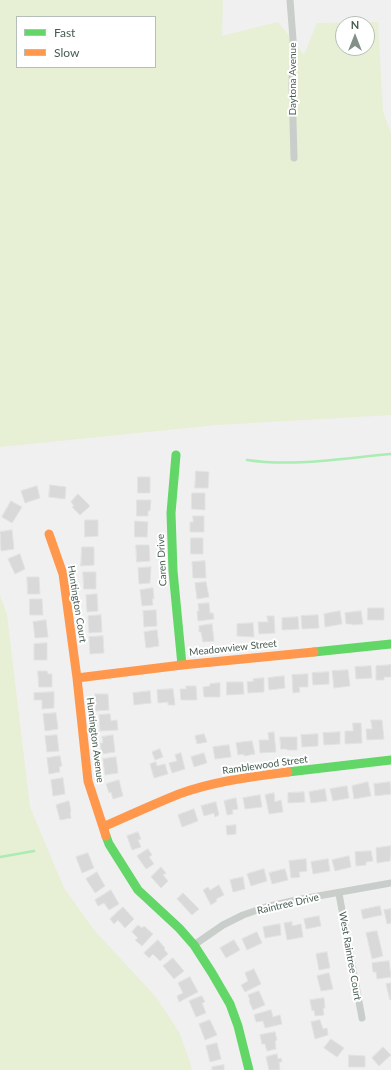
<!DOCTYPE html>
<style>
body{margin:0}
#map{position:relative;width:391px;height:1070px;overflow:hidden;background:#f0f0f0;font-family:Lato,sans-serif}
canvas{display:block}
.legend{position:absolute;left:16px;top:16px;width:140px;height:52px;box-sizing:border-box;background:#fff;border:1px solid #b5beb9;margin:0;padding:5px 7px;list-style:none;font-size:12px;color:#475c50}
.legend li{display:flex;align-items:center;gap:8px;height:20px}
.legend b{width:20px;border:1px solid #b5beb9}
.north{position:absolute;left:335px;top:16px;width:40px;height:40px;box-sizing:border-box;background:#fff;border:1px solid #b5beb9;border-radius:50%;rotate:0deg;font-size:11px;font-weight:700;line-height:16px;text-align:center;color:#475c50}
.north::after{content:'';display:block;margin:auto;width:14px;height:18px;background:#829088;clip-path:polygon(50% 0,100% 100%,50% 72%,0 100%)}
</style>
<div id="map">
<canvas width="391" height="1070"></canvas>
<ul class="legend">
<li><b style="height:5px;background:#63d668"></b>Fast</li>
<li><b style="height:5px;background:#ff974d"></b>Slow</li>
</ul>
<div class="north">N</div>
</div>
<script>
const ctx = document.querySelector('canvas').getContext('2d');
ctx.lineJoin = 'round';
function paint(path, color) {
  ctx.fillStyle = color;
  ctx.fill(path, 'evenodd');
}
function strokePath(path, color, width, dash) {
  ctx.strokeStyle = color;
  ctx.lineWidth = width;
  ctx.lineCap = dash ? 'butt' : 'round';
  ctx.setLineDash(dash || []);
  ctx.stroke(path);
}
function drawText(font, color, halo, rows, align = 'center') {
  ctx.font = font + ' Lato,sans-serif';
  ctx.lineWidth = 4;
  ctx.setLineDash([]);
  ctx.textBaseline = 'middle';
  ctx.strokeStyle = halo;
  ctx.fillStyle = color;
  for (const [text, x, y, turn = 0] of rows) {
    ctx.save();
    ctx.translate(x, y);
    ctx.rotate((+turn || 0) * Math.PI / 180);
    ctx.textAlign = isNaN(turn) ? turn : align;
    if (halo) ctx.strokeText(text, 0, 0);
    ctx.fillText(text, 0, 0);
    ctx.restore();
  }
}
paint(new Path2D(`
 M0 0H223L222 36 278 22 304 55 317 23 378 22 383 111 391 134V415L217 425 0 447ZM17 17H155V67H17ZM343 24H367V48H343Z
 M0 595 7 615 30 807 64 888 94 930 156 997 179 1032 190 1062 192 1070H0Z`), '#e7efd4');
strokePath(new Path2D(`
 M247 460C294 467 343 458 391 454
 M0 857 34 851`), '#aaecb3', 2.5);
const building = new Path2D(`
 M196 471 209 472 208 488H195Z
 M138 477H150V493H138Z
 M50 485 66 487 65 499 49 497Z
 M37 486 40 498 25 503 21 491Z
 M192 493H205V510L192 509Z
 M78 494 90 506 80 515 72 507 74 506 71 502Z
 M137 500H151L150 511H148V516H137Z
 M11 501 22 507 12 523 2 517Z
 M193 516H204V532H190V522H193Z
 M85 520H98V536L85 537Z
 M135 521 148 522 147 537H135Z
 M12 530 14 549 1 551 0 532Z
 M191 538H203V554H191Z
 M136 545H149L150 561 137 562Z
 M82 547H94V565L81 566Z
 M20 554 25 569 15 574 8 559Z
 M205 561 206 578H193L192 562Z
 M151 567 150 583 139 584 138 568Z
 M83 572H96V589H84Z
 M27 577H39L40 594H28Z
 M206 582 209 597 197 599 195 583Z
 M153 588 154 599H152L153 605 142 606 140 590Z
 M97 594 98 611 87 612 86 595Z
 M30 599H42L43 615H30Z
 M209 603 210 613H213L214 619 198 621 197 611H199L198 604Z
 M368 608H384V620H368Z
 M156 610 157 626 144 627 143 611Z
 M340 611 342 624 325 627 324 614Z
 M361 611 363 624 352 625V624H346L345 613Z
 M101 615 102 632 89 633 88 616Z
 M318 615 319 628 302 629 301 616Z
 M267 616H274L275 633 259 634 258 622H268Z
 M298 617 299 629 282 630V618Z
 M46 620 48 637 35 638 33 622Z
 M253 623 254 637 237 636V624Z
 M212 624 214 641 203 642 201 632H199V626Z
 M157 630 159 646 146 648 144 632Z
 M103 636 104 653 90 654 89 637Z
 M47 643V660H34V644Z
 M391 665V677H384V680H376V666Z
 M371 666 372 678 356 679 355 667Z
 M348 670 350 686 334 688 332 671Z
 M38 671H47L48 674H52V687H39Z
 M329 672V684L313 685 312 673Z
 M308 674V687H299L300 692 293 693 292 675Z
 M284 676 285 688 269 690 268 678Z
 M264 678V692L248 693 247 682 254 681 253 679Z
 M227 682H243L244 694 227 695Z
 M220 683V697H204L203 687 210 686V684Z
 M186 686H196L197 700H181L180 689H186Z
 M173 689 175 705H168V702L158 703 157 690Z
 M150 691 151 703 134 705 133 693Z
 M54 692V708L42 709V700H34V693Z
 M95 694H108L109 710 96 711Z
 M56 713 58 729 45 731 43 714Z
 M110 714 111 721 117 720 118 730 100 731 99 715Z
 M371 720H382L384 739 367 740 366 729H372Z
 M353 723H361L362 743 345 744V731H353Z
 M274 732 276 752 260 753 259 740H269L268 733Z
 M340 732V744L324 745 323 733Z
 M204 734 207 742 197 744 195 736Z
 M318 734V746L302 747 301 735Z
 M57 735 59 751 47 752 45 736Z
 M113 735 115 752 102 754 100 743H103L102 737Z
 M280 737H297V750H287V749H281Z
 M252 741 255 754 244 756V754L238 755 236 743Z
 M229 745 231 757 215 759 213 747Z
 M160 749 163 757 155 760 152 752Z
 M181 753 185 769 172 773 169 763 177 761 175 755Z
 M204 753 207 763 194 767 191 757Z
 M60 756 62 766 59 767 60 772 49 774 47 758Z
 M116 757 118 773 105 775 103 759Z
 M156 762 157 766 165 764 168 774 154 778 150 764Z
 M63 778 65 794 53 796 51 780Z
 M119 780 123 796 113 799 111 792 109 793 106 784Z
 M368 782 371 796 354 799 352 786Z
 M390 782 391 794 375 796 374 784Z
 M347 786 349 798 333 801 330 789Z
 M325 789 327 801 311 803 309 792Z
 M304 792 305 802 288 803V793Z
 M274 793 275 802 281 800 283 812 269 814 265 795Z
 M260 795 262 807 245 809 243 798Z
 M236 798 238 809 232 810 233 814 227 815 224 801Z
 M69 801 71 811 70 812 71 818 60 820 56 805Z
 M216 802 219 815 215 817 214 813 204 816 201 806Z
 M194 809 198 821 182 827 178 815Z
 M236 825V834L227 835 226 826Z
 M138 832 141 839 138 840 141 847 132 850 127 836Z
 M391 846 390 861 377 863 376 848Z
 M148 849 152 855 149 857 154 864 146 869 137 856Z
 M371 851 373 861 366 862V865L356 866 355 852Z
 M88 853 94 868 82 873 76 857Z
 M349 856 351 867 335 871 332 860Z
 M306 859 307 871 299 872 300 877 291 878 289 861Z
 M328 859 330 871 313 874 311 862Z
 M161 867 166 873 163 875 168 881 161 888 151 877Z
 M264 869 267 881 251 886 247 874Z
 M285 869 288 880 272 884 269 873Z
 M97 872 105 886 95 893 86 879Z
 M243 877 245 889 233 892 230 880Z
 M219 885 224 895 216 899 217 901 211 905 203 890 208 887 210 890Z
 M111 890 119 904 109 910 104 903 98 906 95 900Z
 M183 893 199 909 192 915 177 899Z
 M380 906 382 915 363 919 361 910Z
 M123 907 134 919 125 928 118 920 114 924 110 919Z
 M391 909V923L387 924 384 910Z
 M319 916 321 926 306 929 304 919Z
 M292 922V926L301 924 303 937 287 940 284 923Z
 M280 924 281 935 265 938 263 927Z
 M138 925 142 928 144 926 153 934 142 946 135 940 138 938 132 932Z
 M377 931 383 956 372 959 366 933Z
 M257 932 262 943 247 950 242 939Z
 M158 940 165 948 164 949 168 954 160 961 153 954 149 958 144 953Z
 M234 940 240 950 226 958 220 948Z
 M327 952 330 968 319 970 316 954Z
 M173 958 184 971 174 979 163 966Z
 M389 961 391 977 377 979 376 972H373L372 963Z
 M254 969 261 984 245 992 241 985 248 981 245 973Z
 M329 973 333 989 321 991 317 976Z
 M190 977 198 992 179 1002 177 996 183 993 178 983Z
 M391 983V1000H390L386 984Z
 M259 991 265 1005 253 1010 249 1001 250 1000 248 995Z
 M202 996 205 1002 202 1003 206 1013 196 1017 189 1001Z
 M324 998 325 1008H323L324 1015 315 1016 314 1010 312 1011 310 1000Z
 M271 1010 273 1017 280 1015 282 1024 265 1028 263 1021 256 1022 254 1015Z
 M210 1020 217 1035 205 1040 199 1024Z
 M320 1020 323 1029 327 1028 328 1035 315 1039 311 1022Z
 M275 1032 277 1040 275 1041 276 1049 267 1051 265 1044H262L260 1035Z
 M331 1039 344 1048 337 1057 324 1048Z
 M217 1043 221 1059 210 1062 206 1046Z
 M383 1047 391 1055 379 1066 372 1058Z
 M277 1054 278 1059 281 1058 282 1062H279L280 1070H269L266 1057Z
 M349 1055 365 1056V1067H349Z
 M224 1065V1070H212V1067Z`);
paint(building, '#d8d9d8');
strokePath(building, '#e1e3e2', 1);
strokePath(new Path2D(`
 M290 0 293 39 292 85 294 158
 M339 894 362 1018
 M194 945 223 925 243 915 266 907 296 900 391 883`), '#c9cecb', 7);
strokePath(new Path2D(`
 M176 455 171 513 173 571 182 665
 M314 652 391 644
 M288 772 391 760
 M106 836 109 844 138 890 179 928 194 945 212 973 230 1004 238 1026 249 1070`), '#63d668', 9);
strokePath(new Path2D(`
 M49 534 63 574 77 678 88 781 106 836
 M77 678 182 665 314 652
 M103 827C128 816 154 804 179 794 214 781 251 777 288 772`), '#ff974d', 9);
drawText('10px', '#475c50', '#fff', [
 ["Daytona Avenue",293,79,-90],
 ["Caren Drive",162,560,-93],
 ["Huntington Court",77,604,81],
 ["Meadowview Street",233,648,-6],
 ["Huntington Avenue",95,740,83],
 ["Ramblewood Street",265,765,-8],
 ["Raintree Drive",288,904,-13],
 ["West Raintree Court",350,956,80]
]);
</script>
